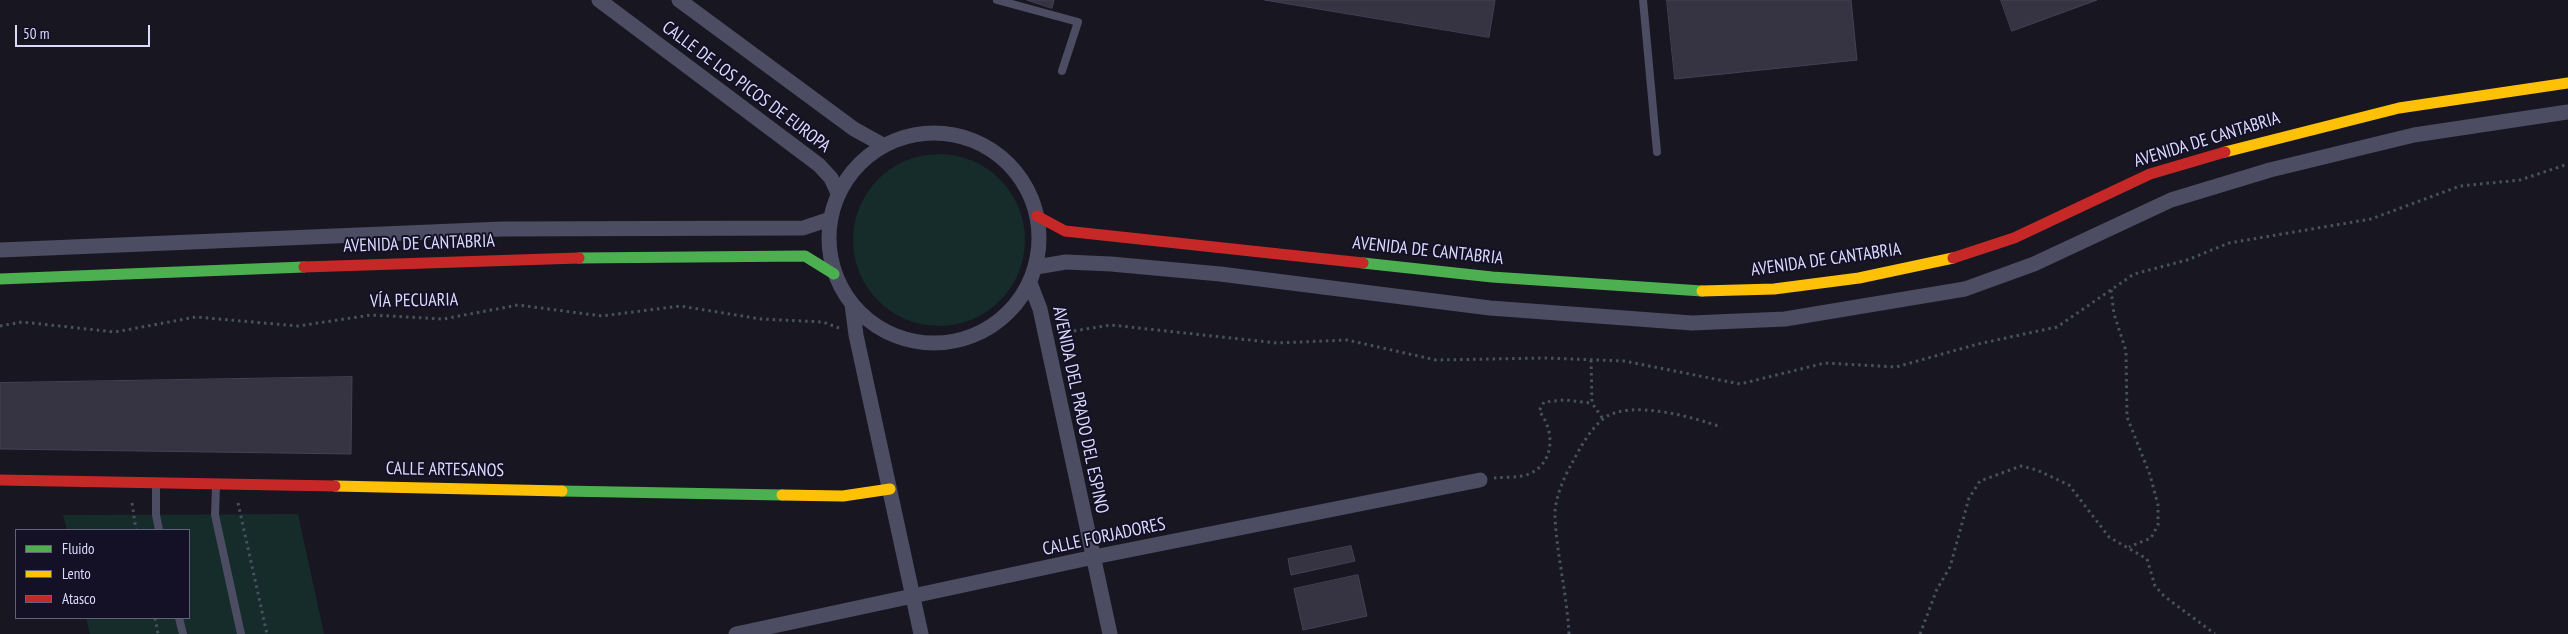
<!DOCTYPE html>
<meta charset="utf-8">
<style>
body{margin:0}
#map{position:relative;width:2568px;height:634px;overflow:hidden;background:#181621;font-family:"PT Sans Narrow",sans-serif}
canvas{display:block}
.legend{position:absolute;left:15px;top:529px;width:175px;height:90px;box-sizing:border-box;background:#141126;border:1px solid #64617c;margin:0;padding:6px 9px;list-style:none;font-size:15px;color:#dbd9fc}
.legend li{display:flex;align-items:center;gap:10px;height:25px}
.legend b{width:25px;border:1px solid #64617c}
.scale{position:absolute;left:15px;top:25px;width:135px;height:22px;box-sizing:border-box;border:2px solid #dbd9fc;border-top:0;padding-left:6px;font-size:15px;line-height:18px;white-space:nowrap;color:#dbd9fc;-webkit-text-stroke:4px #141126;paint-order:stroke}
</style>
<div id="map">
<canvas width="2568" height="634"></canvas>
<ul class="legend">
<li><b style="height:6px;background:#4caf50"></b>Fluido</li>
<li><b style="height:6px;background:#ffc107"></b>Lento</li>
<li><b style="height:6px;background:#c62828"></b>Atasco</li>
</ul>
<div class="scale">50 m</div>
</div>
<script>
const ctx = document.querySelector('canvas').getContext('2d');
ctx.lineJoin = 'round';
function paint(path, color) {
  ctx.fillStyle = color;
  ctx.fill(path, 'evenodd');
}
function strokePath(path, color, width, dash) {
  ctx.strokeStyle = color;
  ctx.lineWidth = width;
  ctx.lineCap = dash ? 'butt' : 'round';
  ctx.setLineDash(dash || []);
  ctx.stroke(path);
}
function drawText(font, color, halo, rows, align = 'center') {
  ctx.font = font + ' "PT Sans Narrow",sans-serif';
  ctx.lineWidth = 4;
  ctx.setLineDash([]);
  ctx.textBaseline = 'middle';
  ctx.strokeStyle = halo;
  ctx.fillStyle = color;
  for (const [text, x, y, turn = 0] of rows) {
    ctx.save();
    ctx.translate(x, y);
    ctx.rotate((+turn || 0) * Math.PI / 180);
    ctx.textAlign = isNaN(turn) ? turn : align;
    if (halo) ctx.strokeText(text, 0, 0);
    ctx.fillText(text, 0, 0);
    ctx.restore();
  }
}
paint(new Path2D(`
 M853 240a86 86 0 1 1 172 0a86 86 0 1 1-172 0Z
 M298 514 324 634H90L86 618H189V530H67L63 515Z`), '#152c2b');
const building = new Path2D(`
 M1027 0H1054L1052 8Z
 M1265 0H1495L1489 37Z
 M1667 0H1851L1857 60 1675 79Z
 M2001 0H2097L2012 31Z
 M352 377 351 454 0 449V383Z
 M1351 546 1355 561 1291 575 1288 559Z
 M1358 575 1367 616 1303 630 1294 589Z`);
paint(building, '#363443');
strokePath(building, '#444154', 1);
strokePath(new Path2D(`
 M2111 290 2114 314 2126 351 2127 417 2150 475 2158 505V525L2151 538 2129 547
 M0 326 22 322 115 332 196 317 298 326 371 315 443 319 518 305 602 316 680 306 761 319 823 322 839 328
 M1061 333 1111 325 1277 343 1347 340 1436 360 1545 358 1624 361 1740 384 1825 363 1896 367 1978 344 2057 327 2134 274 2187 260 2229 243 2371 219 2460 186 2520 180 2568 164
 M1591 360 1592 403 1603 419
 M1494 478C1505 477 1519 478 1529 474 1555 463 1555 430 1539 411L1544 402 1564 400 1592 403
 M132 503 136 530
 M238 503 267 634
 M155 618 158 634
 M1569 634C1567 595 1557 556 1555 517 1554 500 1564 477 1572 463 1580 448 1591 427 1606 417 1632 400 1693 417 1721 427
 M1920 634 1937 589 1950 567 1969 498 1980 481 2021 466 2037 470 2069 485 2109 537 2147 559 2155 586 2164 596 2215 634`), '#46525d', 3, [2.5, 4]);
strokePath(new Path2D(`
 M997 0 1078 22 1062 71
 M1643 0 1657 152
 M156 484V515L159 530
 M216 486 215 515 241 634
 M179 618 183 634`), '#4c4c62', 8);
strokePath(new Path2D(`
 M599 0 819 165 831 178 838 193
 M679 0 854 129 883 145
 M829 238a105 105 0 1 1 210 0a105 105 0 1 1-210 0Z
 M0 250 502 229 803 228 830 219
 M1036 267 1066 262 1111 264 1220 274 1490 308 1692 323 1785 319 1965 289 2034 264 2171 200 2270 170 2414 135 2568 112
 M1030 283 1040 309 1110 634
 M852 304 856 335 921 634
 M736 634 1094 557 1480 480`), '#4c4c62', 15);
strokePath(new Path2D(`
 M579 258 805 256 834 274
 M1363 263 1492 277 1702 291
 M0 279 304 267
 M562 491 782 495`), '#4caf50', 11);
strokePath(new Path2D(`
 M2225 152 2399 108 2568 83
 M1702 291 1774 289 1859 278 1953 258
 M335 486 562 491
 M782 495 843 496 890 489`), '#ffc107', 11);
strokePath(new Path2D(`
 M1037 216 1065 231 1363 263
 M1953 258 2014 238 2150 174 2225 152
 M304 267 579 258
 M0 480 335 486`), '#c62828', 11);
drawText('18px', '#dbd9fc', '#141126', [
 ["CALLE DE LOS PICOS DE EUROPA",746,87,37],
 ["AVENIDA DE CANTABRIA",2207,140,-17],
 ["AVENIDA DE CANTABRIA",419,244,-2],
 ["AVENIDA DE CANTABRIA",1428,251,6],
 ["AVENIDA DE CANTABRIA",1826,260,-8],
 ["VÍA PECUARIA",414,301,-1],
 ["AVENIDA DEL PRADO DEL ESPINO",1080,410,78],
 ["CALLE ARTESANOS",445,470,1],
 ["CALLE FORJADORES",1104,537,-12]
]);
</script>
